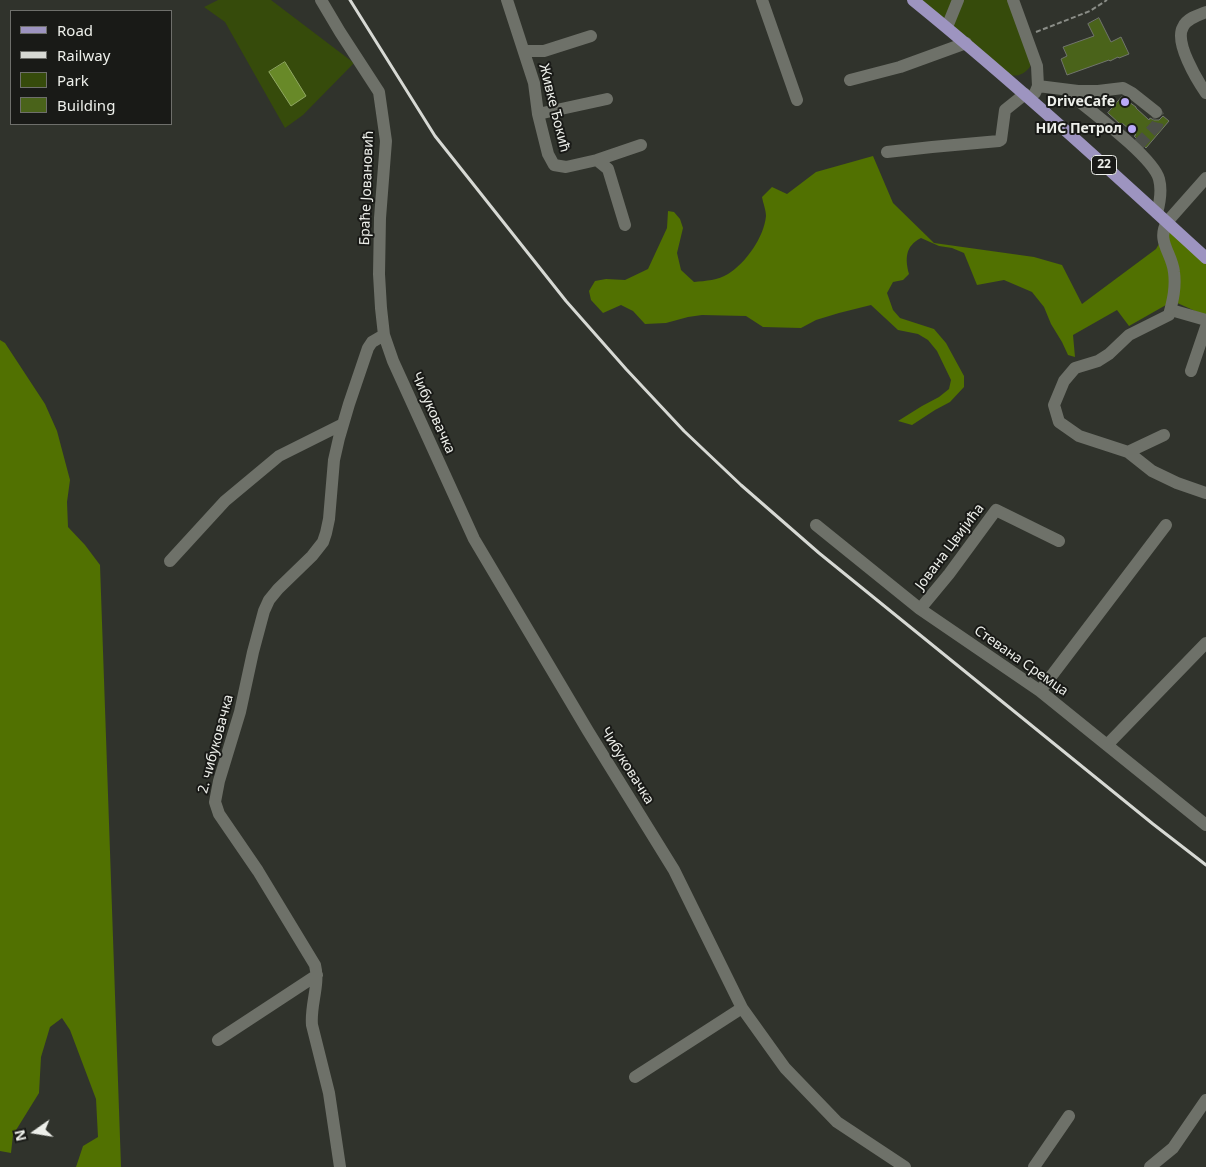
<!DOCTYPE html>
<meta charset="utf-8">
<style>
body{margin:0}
#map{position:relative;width:1206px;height:1167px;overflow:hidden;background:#30332c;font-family:"Noto Sans",sans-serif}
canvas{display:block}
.legend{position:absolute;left:10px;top:10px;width:162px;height:115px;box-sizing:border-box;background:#191a17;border:1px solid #6e6f6b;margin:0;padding:6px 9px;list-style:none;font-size:15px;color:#edefea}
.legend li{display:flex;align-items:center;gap:10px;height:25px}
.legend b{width:25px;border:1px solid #6e6f6b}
.north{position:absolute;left:10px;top:1107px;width:50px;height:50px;-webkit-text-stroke:4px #191a17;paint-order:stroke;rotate:257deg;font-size:14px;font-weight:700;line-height:20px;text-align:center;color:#edefea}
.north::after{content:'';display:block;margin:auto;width:18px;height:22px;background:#edefea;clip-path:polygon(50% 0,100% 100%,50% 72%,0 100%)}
</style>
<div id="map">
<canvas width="1206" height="1167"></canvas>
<ul class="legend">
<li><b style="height:6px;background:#9d94c0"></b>Road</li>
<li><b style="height:6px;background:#d7d9d4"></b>Railway</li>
<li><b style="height:14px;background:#364b0b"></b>Park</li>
<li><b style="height:14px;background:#4a631a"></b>Building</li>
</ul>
<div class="north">N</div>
</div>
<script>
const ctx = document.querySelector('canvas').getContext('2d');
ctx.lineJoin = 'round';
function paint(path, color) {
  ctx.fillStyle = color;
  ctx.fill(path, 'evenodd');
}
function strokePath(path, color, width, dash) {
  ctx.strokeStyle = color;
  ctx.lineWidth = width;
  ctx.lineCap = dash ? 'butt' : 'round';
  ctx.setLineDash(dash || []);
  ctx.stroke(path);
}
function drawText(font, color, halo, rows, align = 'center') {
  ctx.font = font + ' "Noto Sans",sans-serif';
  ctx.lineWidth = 4;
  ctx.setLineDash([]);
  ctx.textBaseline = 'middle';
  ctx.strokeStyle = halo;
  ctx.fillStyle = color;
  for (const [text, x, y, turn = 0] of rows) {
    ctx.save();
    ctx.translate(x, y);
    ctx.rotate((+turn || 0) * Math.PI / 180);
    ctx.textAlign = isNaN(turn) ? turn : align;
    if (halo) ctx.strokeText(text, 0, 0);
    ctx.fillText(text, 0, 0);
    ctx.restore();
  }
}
paint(new Path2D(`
 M218 0H271L354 63 303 115 285 128 225 22 204 7Z
 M913 0H1013L1032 50 1030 67C1020 78 1016 76 1001 74Z`), '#364b0b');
paint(new Path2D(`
 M873 156 893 203 934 243 1034 257 1062 265 1082 304 1156 249 1163 237 1165 227 1206 258V316L1173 301 1129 326 1117 310 1073 335 1075 357 1068 355 1062 342 1051 324 1044 307 1032 292 1004 280 977 285 964 253 952 248 939 246 921 238C905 246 905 259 909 274L903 280 893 282 887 293 893 310 900 318 934 329 946 343 964 376V387L950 402 935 410 912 425 898 421 922 406 939 397 949 389 951 380 937 351 928 340 918 334 898 330 871 305 839 313 816 320 801 328 763 327 746 316 702 315 688 317 666 323 645 324 633 311 621 305 603 313 591 300 589 291 595 281 606 279 625 280 648 269 667 228 668 211 674 212 680 219 683 228 677 253 681 270 694 282C706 281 718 280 728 274 746 263 764 237 766 216 766 210 763 203 762 197L772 187 787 194 816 172Z
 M0 340 5 343 45 404 57 431 70 480 67 502 68 527 85 545 100 565 121 1167H76L83 1146 98 1137 96 1099 70 1030 62 1018 50 1027 41 1057 39 1093 13 1135 11 1153 0 1151Z`), '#517101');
const water = new Path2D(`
 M285 62 306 96 291 106 269 72Z`);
paint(water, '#688928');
strokePath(water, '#90a862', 1);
const building = new Path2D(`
 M1099 18 1111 42 1121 37 1129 54 1119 58 1118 57 1110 61 1109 60 1067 75 1061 59 1067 56 1063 47 1094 36 1088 24Z
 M1122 97 1136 107V108L1149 120 1150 118 1154 120H1159L1163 116 1169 121 1146 148 1134 136 1136 135 1122 123 1121 125 1108 113Z`);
paint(building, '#4a631a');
strokePath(building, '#71756d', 1);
strokePath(new Path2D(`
 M1138 145 1157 125 1159 117 1156 112`), '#4c4f48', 12, [12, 6]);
strokePath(new Path2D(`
 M1036 32 1090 11 1107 0`), '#8a8d87', 2, [5, 2.5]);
strokePath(new Path2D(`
 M321 0 340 32 379 92 386 141 380 218 379 274 381 308 384 335 393 361 474 539 588 731 674 870 742 1008 785 1068 837 1122 905 1167
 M507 0 534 83 538 114 548 154 554 165 566 167 597 160 641 145
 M762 0 797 100
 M1013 0 1037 66 1038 86 1035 93
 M1206 12C1198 15 1186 19 1183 27 1174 42 1197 80 1206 93
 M947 27 958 0
 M524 51H544L591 36
 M850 80 900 67 966 43
 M1038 86 1078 91H1098L1123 88 1132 93 1156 112
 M1065 90C1085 107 1153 156 1159 179 1162 190 1160 202 1157 213
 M538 114 607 99
 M887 152 932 147 999 141 1001 140 1005 110 1025 94
 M597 160 608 169 625 225
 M1206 178 1167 222C1156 241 1172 253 1174 272 1176 287 1173 300 1169 315L1129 335 1109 354 1098 361 1075 368 1064 381 1054 405 1059 422 1079 436 1128 452 1152 471 1177 483 1206 493
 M1171 310 1206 320
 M1191 371 1206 327
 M1128 452 1164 435
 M816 525 920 609 1040 691 1206 825
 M170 561 225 501 279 456 343 424
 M920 609 949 574 996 510 1059 541
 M1040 691 1166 525
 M1107 745 1206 643
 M218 1040 317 975
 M635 1077 742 1008
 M340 1167 329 1093 312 1025C310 1005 320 985 315 965L258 871 219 814 215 802 219 781 240 712 253 652 264 611 269 600 278 589 312 556 323 542 326 533 329 519 334 460 339 438 349 404 368 348 372 342 384 335
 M1034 1167 1069 1116
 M1150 1167 1173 1148 1206 1100`), '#6e7169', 12);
strokePath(new Path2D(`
 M913 0C1014 82 1110 170 1206 258`), '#9d94c0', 12);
strokePath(new Path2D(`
 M350 0 435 136 566 301 626 369 684 431 741 485 819 553 1153 824 1206 865`), '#d7d9d4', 3);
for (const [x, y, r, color] of [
 [1125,102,5,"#baaaf6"],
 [1132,129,5,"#baaaf6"]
]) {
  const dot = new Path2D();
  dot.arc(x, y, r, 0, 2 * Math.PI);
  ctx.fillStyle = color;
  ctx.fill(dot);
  strokePath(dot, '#191a17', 2);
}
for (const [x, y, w] of [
 [1104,165,25]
]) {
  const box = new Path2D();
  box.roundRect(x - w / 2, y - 9.5, w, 19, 4);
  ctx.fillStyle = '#191a17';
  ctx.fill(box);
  strokePath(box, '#edefea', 1);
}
drawText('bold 12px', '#edefea', null, [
 ["22",1104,165]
]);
drawText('bold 14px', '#edefea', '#191a17', [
 ["DriveCafe",1115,102],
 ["НИС Петрол",1122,129]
], 'right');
drawText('14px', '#edefea', '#191a17', [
 ["Живке Ђокић",554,108,76],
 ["Браће Јовановић",367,188,-88],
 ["Чибуковачка",433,413,66],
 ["Јована Цвијића",950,547,-53],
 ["Стевана Сремца",1021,661,35],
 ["2. чибуковачка",216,744,-75],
 ["Чибуковачка",627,766,58]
]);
</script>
